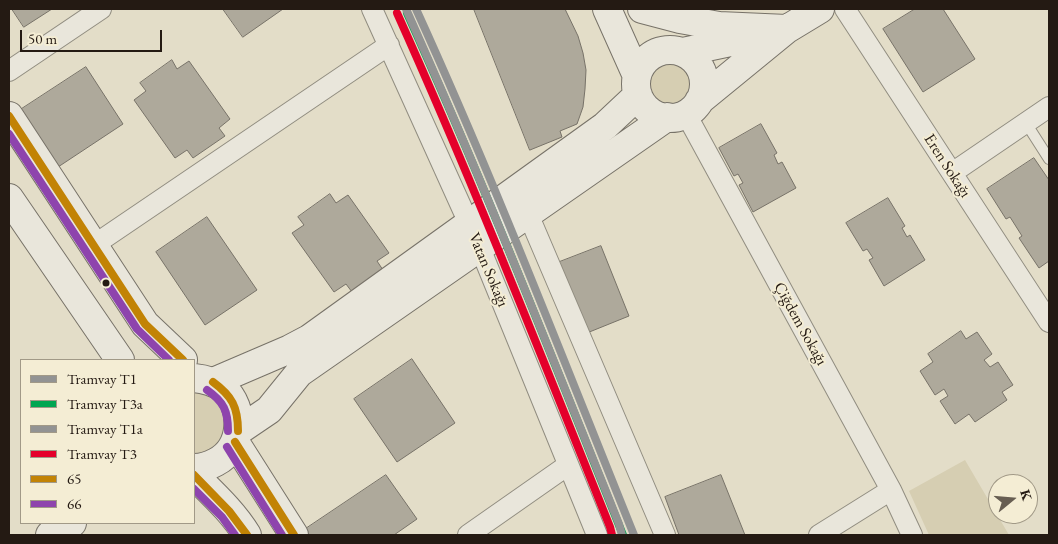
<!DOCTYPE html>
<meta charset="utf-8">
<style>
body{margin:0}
#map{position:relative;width:1058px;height:544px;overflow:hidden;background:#e3ddc8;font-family:"EB Garamond",serif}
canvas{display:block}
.frame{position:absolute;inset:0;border:10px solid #241a13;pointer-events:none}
.legend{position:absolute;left:20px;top:359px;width:175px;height:165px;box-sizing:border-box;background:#f4edd4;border:1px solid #a19987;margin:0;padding:6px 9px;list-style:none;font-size:15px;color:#241a13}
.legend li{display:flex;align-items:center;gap:10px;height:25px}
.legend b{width:25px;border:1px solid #a19987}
.north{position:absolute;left:988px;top:474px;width:50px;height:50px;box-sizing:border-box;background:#f4edd4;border:1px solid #a19987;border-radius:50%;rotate:73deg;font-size:14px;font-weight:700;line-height:20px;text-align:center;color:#241a13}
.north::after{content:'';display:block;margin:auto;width:18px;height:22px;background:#675e52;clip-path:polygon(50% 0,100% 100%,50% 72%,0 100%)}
.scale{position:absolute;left:20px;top:30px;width:142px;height:22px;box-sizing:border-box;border:2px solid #241a13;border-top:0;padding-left:6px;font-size:15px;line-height:18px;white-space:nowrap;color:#241a13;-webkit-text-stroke:4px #f4edd4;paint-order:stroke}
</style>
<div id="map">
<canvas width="1058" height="544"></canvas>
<div class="frame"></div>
<ul class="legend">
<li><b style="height:6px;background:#929393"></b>Tramvay T1</li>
<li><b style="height:6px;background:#00a651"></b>Tramvay T3a</li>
<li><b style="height:6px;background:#929393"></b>Tramvay T1a</li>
<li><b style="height:6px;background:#e4002b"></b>Tramvay T3</li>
<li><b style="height:6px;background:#c28305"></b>65</li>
<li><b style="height:6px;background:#8e44ad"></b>66</li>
</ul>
<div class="north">K</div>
<div class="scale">50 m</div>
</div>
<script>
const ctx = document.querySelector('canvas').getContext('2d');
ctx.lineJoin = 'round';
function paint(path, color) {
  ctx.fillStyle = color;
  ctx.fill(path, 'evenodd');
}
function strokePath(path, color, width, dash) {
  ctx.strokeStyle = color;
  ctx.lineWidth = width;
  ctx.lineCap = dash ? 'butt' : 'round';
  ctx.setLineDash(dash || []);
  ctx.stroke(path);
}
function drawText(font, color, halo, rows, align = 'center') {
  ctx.font = font + ' "EB Garamond",serif';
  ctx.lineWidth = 4;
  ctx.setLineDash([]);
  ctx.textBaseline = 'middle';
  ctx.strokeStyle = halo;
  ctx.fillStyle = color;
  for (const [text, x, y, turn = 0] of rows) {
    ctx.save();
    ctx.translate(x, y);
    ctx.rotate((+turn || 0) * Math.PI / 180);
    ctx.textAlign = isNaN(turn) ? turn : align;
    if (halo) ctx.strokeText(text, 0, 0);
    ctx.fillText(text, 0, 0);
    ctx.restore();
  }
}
paint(new Path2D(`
 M649 84a21 21 0 1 1 42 0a21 21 0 1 1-42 0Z
 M194 393C235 395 234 452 194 454Z
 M965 460 1009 535H929L909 491Z`), '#d6ceb2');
const building = new Path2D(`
 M12 9H52L24 27Z
 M223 9H283L243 37Z
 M474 9H565L578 36 583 53 586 70 585 89 583 107 577 124 560 131 562 137 530 150Z
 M915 9H943L975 59 923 92 883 29Z
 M172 60 177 69 189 61 230 119 219 128 225 136 193 158 187 150 175 158 134 100 146 91 140 83Z
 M86 67 123 124 55 169 17 112Z
 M761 124 777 153 774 155 778 164 782 162 796 188 753 212 739 185 743 183 738 174 734 176 719 148Z
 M1034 158 1049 180V261L1039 268 1019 238 1022 236 1010 217 1006 219 987 189Z
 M330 194 336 203 348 195 389 253 377 261 383 270 352 292 346 284 334 292 292 233 304 225 298 217Z
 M888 198 905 226 902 228 907 237 910 235 925 260 884 286 869 260 873 258 867 249 863 251 846 223Z
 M207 217 257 290 205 325 156 252Z
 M601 246 629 316 572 339 544 268Z
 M961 331 966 339 977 332 992 354 984 360 990 367 998 362 1013 385 1002 392 1007 400 975 422 969 414 955 424 940 401 948 396 944 389 935 395 920 371 933 362 928 354Z
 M412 359 455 423 397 462 354 399Z
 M386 475 417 519 394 535H308L304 530Z
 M721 475 745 535H679L665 497Z`);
paint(building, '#aea99b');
strokePath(building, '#777268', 1);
const lane = new Path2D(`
 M1026 123 1049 159`);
const street = new Path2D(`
 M372 9 480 248 597 535
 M845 9 1049 322
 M9 71 101 9
 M686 114 891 490 912 535
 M952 173 1049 107
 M528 214 665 535
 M94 245 389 45
 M468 535 568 465
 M819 535 891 490`);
const secondary = new Path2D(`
 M607 9 637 76
 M642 9 680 19 719 26 787 29
 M636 84a34 34 0 1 1 68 0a34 34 0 1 1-68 0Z
 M683 52 754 37
 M699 101 787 29 820 9
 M9 116 145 324 183 360
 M9 198 120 360
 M194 378C204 379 215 382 223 388 246 408 243 448 216 462 209 466 202 468 194 468
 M213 382 290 349 309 339 605 126 638 95
 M238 431 269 410 299 373 667 117
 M235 442 294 535
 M194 475C213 494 233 512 247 535
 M50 535 72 523`);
strokePath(lane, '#918d80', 12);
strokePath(street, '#918d80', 22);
strokePath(secondary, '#777268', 30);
strokePath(lane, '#e9e6db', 10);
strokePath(street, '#e9e6db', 20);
strokePath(secondary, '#e9e6db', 28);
strokePath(new Path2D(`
 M9 116 145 324 183 360
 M213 382C232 396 238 407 238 431
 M235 442 294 535
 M194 475 229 511 247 535`), '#c28305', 8);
strokePath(new Path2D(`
 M9 134 137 329 169 360
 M207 390C224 402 228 411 228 431
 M227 447 282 535
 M194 489 222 517 235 535`), '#8e44ad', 8);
strokePath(new Path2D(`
 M416 9C495 182 563 359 634 535`), '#929393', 8);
strokePath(new Path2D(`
 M407 13C485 185 553 360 623 535`), '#00a651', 8);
strokePath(new Path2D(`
 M406 9C482 179 550 351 619 524L622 535`), '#929393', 8);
strokePath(new Path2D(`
 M397 13C473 182 541 355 610 527L612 535`), '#e4002b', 8);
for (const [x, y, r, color] of [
 [106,283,4.5,"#241a13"]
]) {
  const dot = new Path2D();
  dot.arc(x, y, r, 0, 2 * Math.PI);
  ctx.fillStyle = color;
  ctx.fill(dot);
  strokePath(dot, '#f4edd4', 2);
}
drawText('16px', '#241a13', '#f4edd4', [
 ["Eren Sokağı",947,166,57],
 ["Vatan Sokağı",488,270,67],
 ["Çiğdem Sokağı",800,324,61]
]);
</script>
